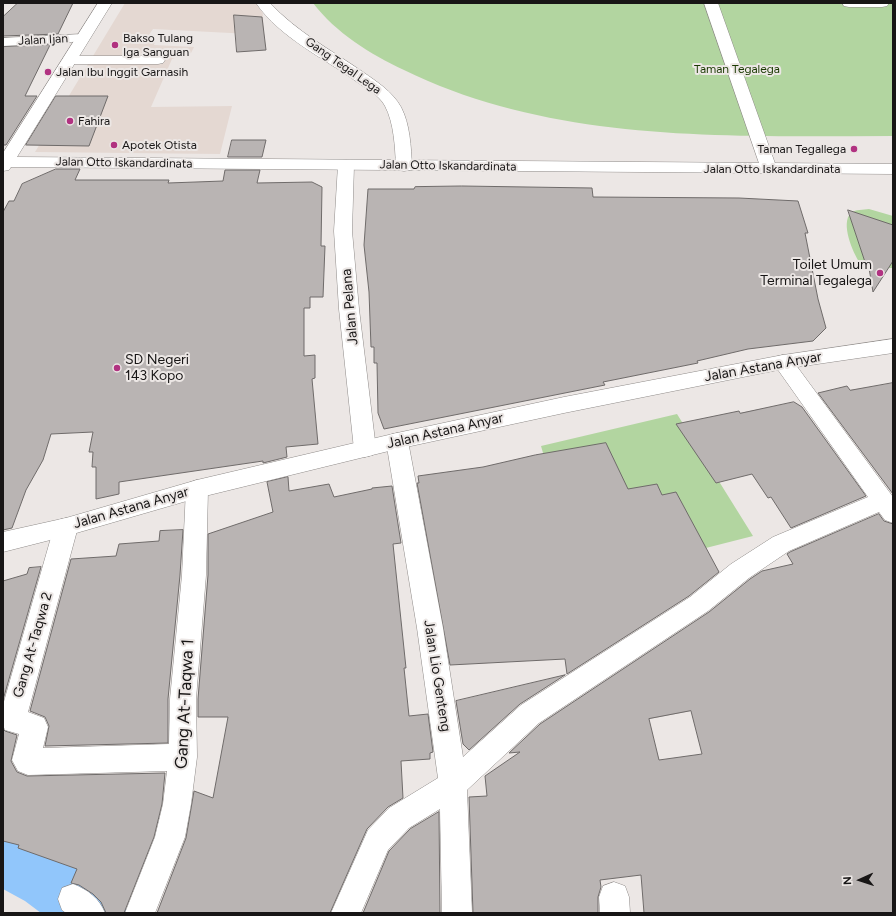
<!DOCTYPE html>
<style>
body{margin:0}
#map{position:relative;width:896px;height:916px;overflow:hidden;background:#ece7e5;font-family:Figtree,sans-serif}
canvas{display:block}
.frame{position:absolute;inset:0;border:4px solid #181616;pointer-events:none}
.north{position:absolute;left:840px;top:860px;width:40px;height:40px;-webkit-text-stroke:3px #ece7e5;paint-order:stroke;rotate:267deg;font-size:11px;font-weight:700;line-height:16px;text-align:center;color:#181616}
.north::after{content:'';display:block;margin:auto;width:14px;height:18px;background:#181616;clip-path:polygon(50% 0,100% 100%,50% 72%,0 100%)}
</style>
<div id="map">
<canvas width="896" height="916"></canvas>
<div class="frame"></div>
<div class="north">N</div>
</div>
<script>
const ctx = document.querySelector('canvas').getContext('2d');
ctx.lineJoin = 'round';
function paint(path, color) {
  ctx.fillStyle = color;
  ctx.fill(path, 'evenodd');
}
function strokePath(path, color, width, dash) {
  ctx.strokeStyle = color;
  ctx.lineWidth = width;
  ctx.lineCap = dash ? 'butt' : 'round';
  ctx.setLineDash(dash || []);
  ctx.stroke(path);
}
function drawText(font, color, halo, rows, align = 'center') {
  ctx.font = font + ' Figtree,sans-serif';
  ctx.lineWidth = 4;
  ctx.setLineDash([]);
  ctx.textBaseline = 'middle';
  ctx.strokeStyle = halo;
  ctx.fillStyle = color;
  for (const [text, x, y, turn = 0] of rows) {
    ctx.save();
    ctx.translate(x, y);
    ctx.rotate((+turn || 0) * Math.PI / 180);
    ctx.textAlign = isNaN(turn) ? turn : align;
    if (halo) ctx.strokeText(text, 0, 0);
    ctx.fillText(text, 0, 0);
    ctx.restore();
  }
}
paint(new Path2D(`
 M125 3H262L264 33 250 34 153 29 144 42H155L154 45 194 47 191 53 172 59 151 107 232 106 220 154 35 152Z`), '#e4d8d2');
paint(new Path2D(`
 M313 3H893V136C730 136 555 144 404 70 370 54 336 33 313 3Z
 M869 209 893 216V268H884L860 263C853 253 840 223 851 213 856 209 863 210 869 209Z
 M677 414 753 536 580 580 541 446Z`), '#b2d5a0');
paint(new Path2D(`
 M3 823 71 855 118 890 128 913H41L25 901 3 889Z`), '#91c6fb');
const building = new Path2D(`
 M18 3H73L58 34 3 36V17Z
 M234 15 262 17 266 50 237 52Z
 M50 45 25 96H37L6 145H3V47Z
 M56 96H108L89 146 26 145Z
 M232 140H266L262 157H228Z
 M56 169H80L75 180H169L168 183 223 181 225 170H260L257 183 312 182 322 187 321 246H325L323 297H310V308H304V356L315 355V378L312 379 318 444 286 447 287 457 263 463V461L119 482V494L96 499V467H92L93 452H89L93 432 51 434 43 460 26 490 12 528 3 530V212L9 201H14L22 184Z
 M462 186 592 188 593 197 739 198 798 201 808 233H805L818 299 826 328 813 341 748 349 697 361 698 363 603 382 605 385 384 429 378 413 377 363H374V347H371L369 292 364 245 368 189H414L415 187Z
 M848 210 893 225V261L873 292 868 262 865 261Z
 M893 383V494L818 393 847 386 850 390Z
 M794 402 802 407 866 496 791 528 771 497 768 498 752 474 716 483 676 424 739 411 740 413Z
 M606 443 628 489 657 484 662 495 676 492 719 572 689 596 567 674 565 659 450 665 417 483H419L418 476 483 467 535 455Z
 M288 477 289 491 329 484 334 497 372 489V488L392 486 401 543 393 544 406 668H404L409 716 428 714 433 752 430 753V759L401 761 403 798 388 807 367 829 330 913H157L186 838 194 791 213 798 228 717H198V699L208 575V534L273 512 267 482Z
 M879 514 884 521 893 524V913H644L641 875 600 880 601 887 598 897V913H473L469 797 487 796 485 776 520 752 509 753 540 724 709 612 750 579 762 571 793 564 787 554 790 552ZM691 711 702 754 659 760 649 719Z
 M183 530 180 575 168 699V743L45 746 49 726 45 717 30 711 71 559 116 556 119 544 159 541 160 531Z
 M41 567 3 700V581L27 574 29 568Z
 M565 675 520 704 469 750 463 744 456 701Z
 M3 729 5 731 17 735 11 761 17 772 27 776 165 773 162 804 154 837 124 913H106L101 902 93 894 79 885 71 883 77 869 18 848 19 845 3 841Z
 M439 812 440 913H363L389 851 410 829Z`);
paint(building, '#b9b4b3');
strokePath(building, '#6f6b6a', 1);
const minor = new Path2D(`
 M256 3H270C297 32 331 50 363 72 377 82 392 91 401 107 410 124 411 147 412 166L410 170 404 171 398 170 396 166C395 147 394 123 385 106 379 95 367 89 357 82 324 58 280 38 256 3Z
 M704 3H718L777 169 775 173 769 174 763 173 761 169Z
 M842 3H889L887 6 882 7H849L844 6Z
 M83 34 88 35 90 38 88 41 3 46V38Z
 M70 56H158L163 57 165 60 163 63 158 64H70L65 63 63 60 65 57Z
 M346 160 352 161 354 165 352 231 359 309 376 449 373 455 365 457 357 455 354 449 339 309 334 231 338 165 340 161Z
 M783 355 790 357 893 497V523L885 520 879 512 789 551 749 578 708 611 539 723 467 790 472 913H442L440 809 409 828 388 850 361 913H331L368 830 389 808 438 778 417 628 386 441 389 435 397 433 405 435 408 441 443 628 463 757 521 705 690 597 731 564 773 537 868 497 776 367 773 362 776 357Z
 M197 480 205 483 208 489 206 575 196 699 197 757 191 804 185 837 155 913H125L155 837 163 804 167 771 28 775 18 771 12 760 19 734 5 730 3 725V705L54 527 58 520 66 518 74 520 78 527 28 712 44 718 48 727 43 748 169 744 170 699 182 575 186 489 189 483Z
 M614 882 625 886 629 897 630 913H600L599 897 603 886Z
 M73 884C88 890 99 898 105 913H66L62 910 58 899 62 888Z`);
const major = new Path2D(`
 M98 3H112L17 157 893 164V174L11 167 9 170 3 171V153Z
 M893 339V353L783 369 564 413 397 449 197 498 66 536 3 552V532L66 518 197 480 397 433 564 397 783 355Z`);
strokePath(minor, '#8f8b89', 1);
strokePath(major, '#8f8b89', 1);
paint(minor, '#fff');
paint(major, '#fff');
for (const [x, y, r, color] of [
 [115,45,4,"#b13281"],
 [48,72,4,"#b13281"],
 [70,121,4,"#b13281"],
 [114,145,4,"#b13281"],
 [854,149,4,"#b13281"],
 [880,273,4,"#b13281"],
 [117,368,4,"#b13281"]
]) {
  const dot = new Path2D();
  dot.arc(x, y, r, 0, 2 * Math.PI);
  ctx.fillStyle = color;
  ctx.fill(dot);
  strokePath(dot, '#ece7e5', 1.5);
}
drawText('12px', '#181616', '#ece7e5', [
 ["Bakso Tulang",123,38],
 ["Iga Sanguan",123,52],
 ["Jalan Ibu Inggit Garnasih",56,72],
 ["Fahira",78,121],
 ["Apotek Otista",122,145],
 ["Taman Tegallega",846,149,"right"]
], 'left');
drawText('12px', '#181616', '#ece7e5', [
 ["Jalan Ijan",43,40,-3],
 ["Gang Tegal Lega",343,66,35],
 ["Jalan Otto Iskandardinata",124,163,1],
 ["Jalan Otto Iskandardinata",448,166,1],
 ["Jalan Otto Iskandardinata",772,169]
]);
drawText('12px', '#1b3a03', '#ece7e5', [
 ["Taman Tegalega",737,69]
]);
drawText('14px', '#181616', '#ece7e5', [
 ["Toilet Umum",872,265],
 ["Terminal Tegalega",872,281],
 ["SD Negeri",125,360,"left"],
 ["143 Kopo",125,376,"left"]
], 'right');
drawText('14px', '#181616', '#ece7e5', [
 ["Jalan Pelana",350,307,-95],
 ["Jalan Astana Anyar",763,367,-10],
 ["Jalan Astana Anyar",445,431,-13],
 ["Jalan Astana Anyar",131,508,-16],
 ["Gang At-Taqwa 2",33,645,-74],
 ["Jalan Lio Genteng",437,676,81]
]);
drawText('17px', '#181616', '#ece7e5', [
 ["Gang At-Taqwa 1",185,704,-87]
]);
</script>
